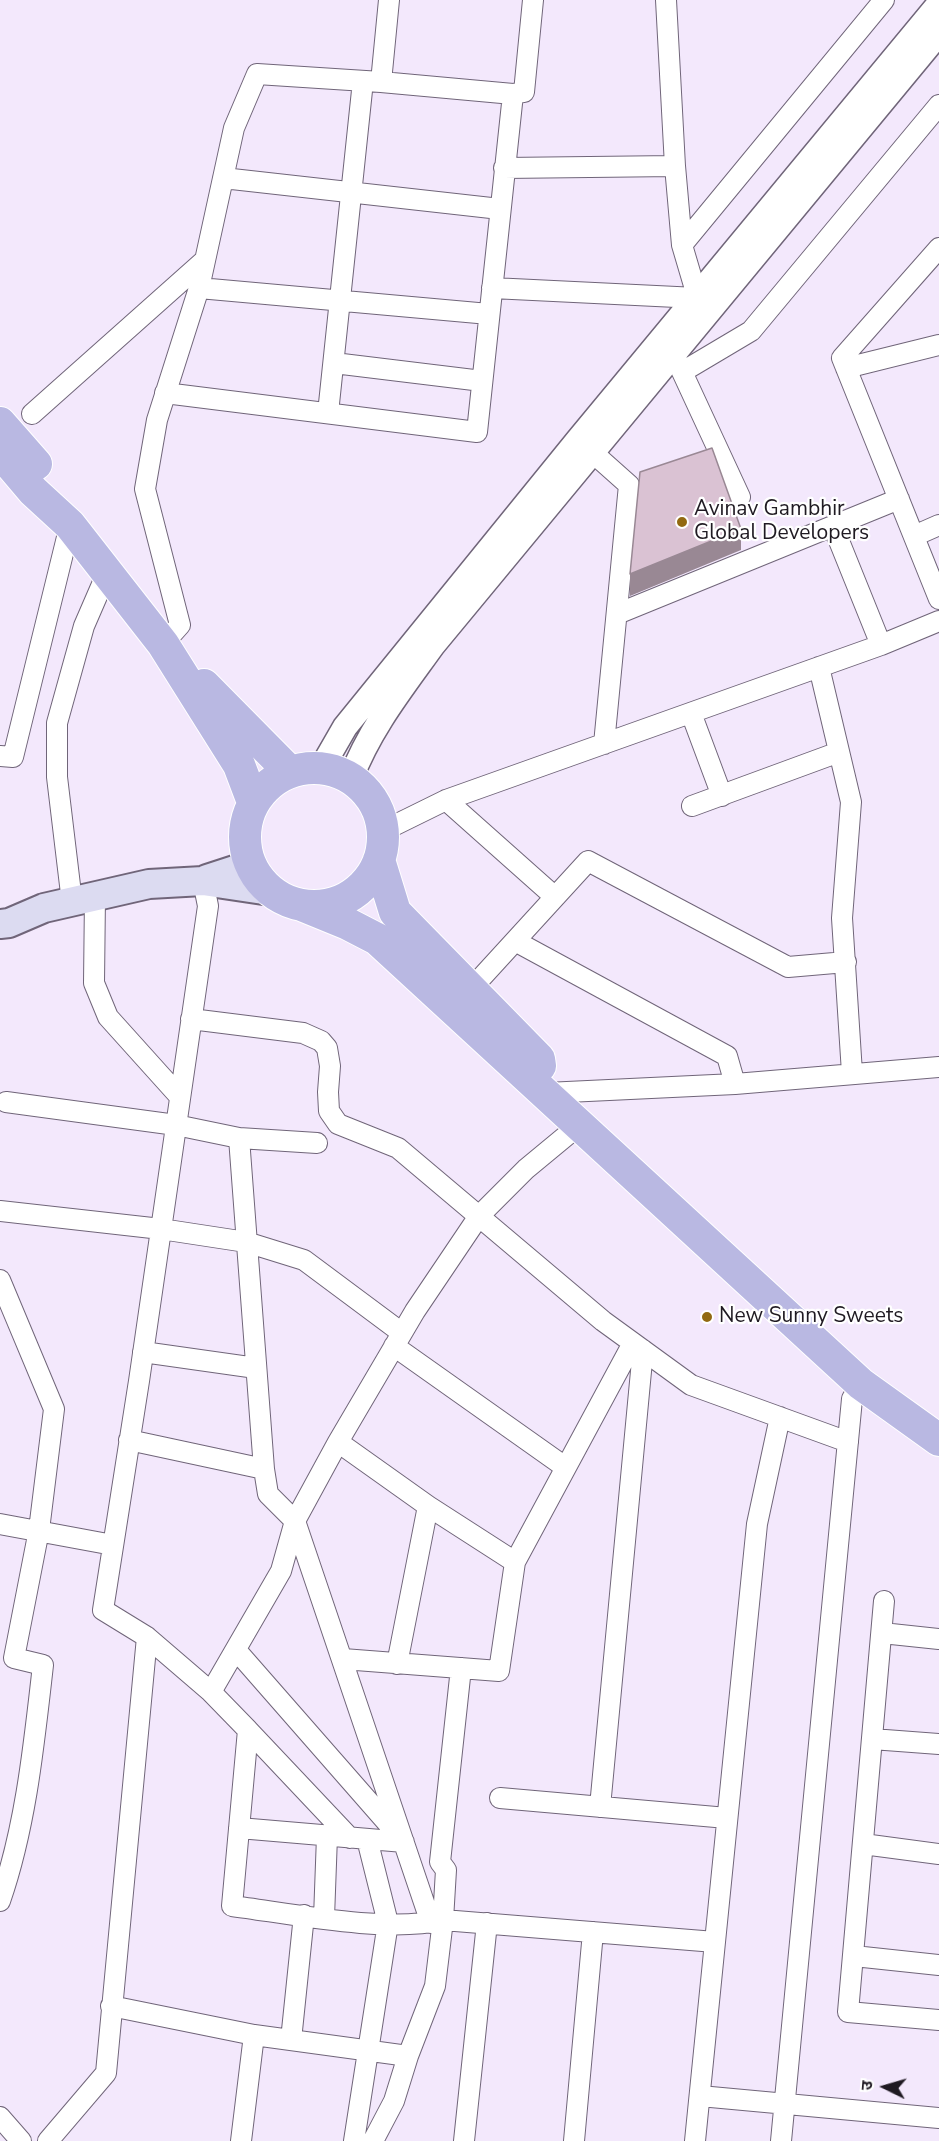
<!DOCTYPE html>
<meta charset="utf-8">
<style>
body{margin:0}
#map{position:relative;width:939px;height:2141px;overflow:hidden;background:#f3e8fc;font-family:"Nunito Sans","Noto Sans Devanagari",sans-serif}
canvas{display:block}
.north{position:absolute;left:855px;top:2057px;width:60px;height:60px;-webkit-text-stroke:4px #fff;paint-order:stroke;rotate:275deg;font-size:16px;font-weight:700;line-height:24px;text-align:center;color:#1f1a22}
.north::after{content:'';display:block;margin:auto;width:21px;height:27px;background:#1f1a22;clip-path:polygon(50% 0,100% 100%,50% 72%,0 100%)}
</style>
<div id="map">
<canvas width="939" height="2141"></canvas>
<div class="north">उ</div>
</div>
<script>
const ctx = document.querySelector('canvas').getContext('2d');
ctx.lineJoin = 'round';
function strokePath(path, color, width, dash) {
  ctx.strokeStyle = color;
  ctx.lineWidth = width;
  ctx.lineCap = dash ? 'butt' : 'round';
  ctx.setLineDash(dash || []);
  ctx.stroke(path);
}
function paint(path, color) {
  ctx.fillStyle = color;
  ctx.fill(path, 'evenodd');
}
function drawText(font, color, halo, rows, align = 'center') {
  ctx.font = font + ' "Nunito Sans",sans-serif';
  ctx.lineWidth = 4.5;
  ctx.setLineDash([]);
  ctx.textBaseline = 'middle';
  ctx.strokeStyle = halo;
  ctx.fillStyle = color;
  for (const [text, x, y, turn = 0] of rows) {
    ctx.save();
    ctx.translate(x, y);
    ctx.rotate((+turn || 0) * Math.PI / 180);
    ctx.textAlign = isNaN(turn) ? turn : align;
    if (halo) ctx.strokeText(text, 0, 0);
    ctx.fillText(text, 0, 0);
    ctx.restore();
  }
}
const minor = new Path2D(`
 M666 0 675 166 682 245 700 306
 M381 82 389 0
 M504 168 675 166
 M223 178 500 209
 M682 245 884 0
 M939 248 842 358 939 599
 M199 288 489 314
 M492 288 697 298
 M677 361 740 497
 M334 363 482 381
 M846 368 939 345
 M682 372 751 331 939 105
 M165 393 477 432 513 94 524 92 533 0
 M328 413 363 81
 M32 414 205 260
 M583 444 629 485 604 744
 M833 526 881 645
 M914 536 939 525
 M617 614 899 499
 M163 644 180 625 145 489 157 420 199 288 234 128 257 74 381 82 513 94
 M819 667 851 802 842 918 852 1073
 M691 713 722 796
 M0 756 13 757 70 525
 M446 800 555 897
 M692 806 839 752
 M383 831 446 800 881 645 939 621
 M203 881 208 906 139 1381 103 1610 147 1637 211 1692 248 1730 232 1906C293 1914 385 1933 443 1920L715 1942
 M95 896 94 983 108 1017 180 1097
 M72 902 57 777V723L84 626 107 573
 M515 941 727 1056 735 1084
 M470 990 588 861 788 967 846 962
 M191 1019 303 1033 321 1041 327 1048 330 1066 328 1092 329 1111 338 1124 398 1148 603 1321 691 1385 848 1442
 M546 1093 735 1084 939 1067
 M6 1102 176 1125 239 1138 317 1143
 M239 1138 264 1469 268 1494 295 1521 431 1923
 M0 1211 161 1229 246 1242 304 1260 402 1333
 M0 1280 54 1409 39 1530 14 1658 43 1665C34 1744 26 1826 0 1901
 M394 1346 565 1467
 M143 1352 256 1368
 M129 1440 264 1469
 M338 1442 428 1506 515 1562
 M0 1524 113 1545
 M884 1601 848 2012 939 2020
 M882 1633 939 1639
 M236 1650 398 1835
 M343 1659 499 1671 515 1562 633 1343
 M397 1664 428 1506
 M211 1692 281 1571 295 1521 338 1442 415 1311 479 1216 526 1169 578 1126
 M248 1730 350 1838
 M872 1739 939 1744
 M500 1798 727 1818
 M600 1807 643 1350
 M239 1828 404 1842
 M863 1844 939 1854
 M324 1918 327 1836
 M854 1956 939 1965
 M111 2006 254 2035 408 2056
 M291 2040 304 1915
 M700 2096 939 2118
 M0 2117 21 2141
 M48 2141 106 2073 147 1637
 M241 2141 254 2035
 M354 2141 388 1923 367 1839
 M373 2141 394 2101 408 2056 435 1986 443 1920 446 1870 440 1862 461 1668
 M464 2141 487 1923
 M574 2141 593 1932
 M695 2141 757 1524 780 1417
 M781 2141 852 1399 861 1384`);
const tertiary = new Path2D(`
 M322 767 345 727 578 440 939 4
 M351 778C370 728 403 687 433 645L939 33`);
const secondary = new Path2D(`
 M207 879 250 865
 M0 924 9 923 44 908 149 884 203 881 270 891`);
const primary = new Path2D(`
 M0 423 36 464
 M0 452 33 491 70 525 163 644 239 765 253 802
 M204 685 289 771
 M245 837a69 69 0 1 1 138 0a69 69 0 1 1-138 0Z
 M379 860 395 912 539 1059 540 1066
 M304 906 348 924 377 939 861 1384 939 1440`);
strokePath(minor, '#706579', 22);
strokePath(tertiary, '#706579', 27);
strokePath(secondary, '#706579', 32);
strokePath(primary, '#fff', 34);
strokePath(minor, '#fff', 20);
strokePath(tertiary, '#fff', 24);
strokePath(secondary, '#dcdbf1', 28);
strokePath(primary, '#b9b8e2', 32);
paint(new Path2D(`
 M741 529V550L630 596V574Z`), '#998894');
const building = new Path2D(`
 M712 448 741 529 630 574 640 472Z`);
paint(building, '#dac2d3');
strokePath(building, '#998894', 1.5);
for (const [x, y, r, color] of [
 [682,522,6,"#926911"],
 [707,1317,6,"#926911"]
]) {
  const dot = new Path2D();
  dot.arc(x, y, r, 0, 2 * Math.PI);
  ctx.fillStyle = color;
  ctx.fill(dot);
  strokePath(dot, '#fff', 2);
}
drawText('21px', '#1f1a22', '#fff', [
 ["Avinav Gambhir",694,510],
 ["Global Developers",694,534],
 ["New Sunny Sweets",719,1317]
], 'left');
</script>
